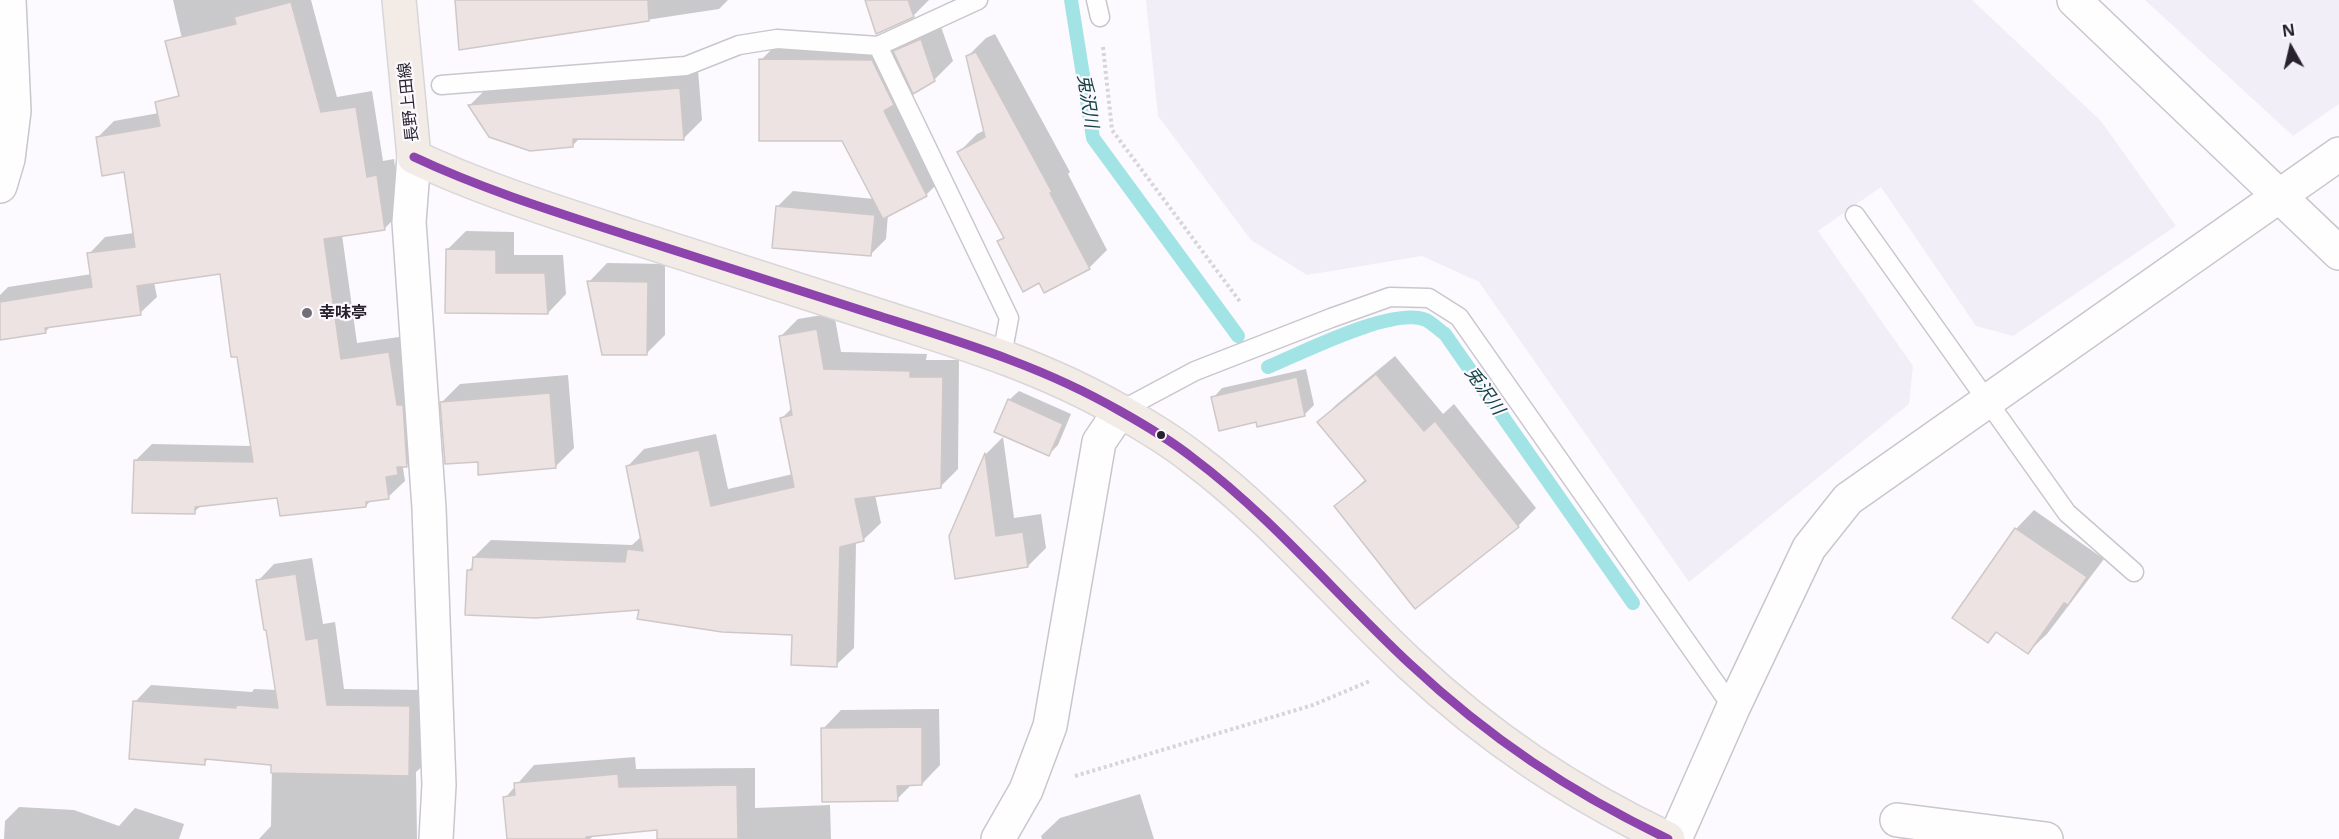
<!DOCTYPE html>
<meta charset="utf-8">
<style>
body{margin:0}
#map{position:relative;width:2339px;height:839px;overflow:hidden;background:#fcfafe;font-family:"Noto Sans",sans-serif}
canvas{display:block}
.north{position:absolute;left:2261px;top:18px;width:60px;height:60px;-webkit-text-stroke:4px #fbf9ff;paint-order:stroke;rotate:352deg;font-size:16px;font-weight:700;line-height:24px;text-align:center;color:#27222d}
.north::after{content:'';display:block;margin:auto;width:21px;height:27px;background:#27222d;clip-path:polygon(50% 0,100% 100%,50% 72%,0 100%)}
</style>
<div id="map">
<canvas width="2339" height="839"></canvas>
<div class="north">N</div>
</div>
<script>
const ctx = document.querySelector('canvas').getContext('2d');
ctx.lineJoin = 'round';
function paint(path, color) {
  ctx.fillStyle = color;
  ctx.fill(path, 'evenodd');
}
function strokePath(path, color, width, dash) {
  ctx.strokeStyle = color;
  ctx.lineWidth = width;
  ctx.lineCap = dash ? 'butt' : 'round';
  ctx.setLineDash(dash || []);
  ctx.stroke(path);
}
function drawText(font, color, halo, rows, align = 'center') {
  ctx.font = font + ' "Noto Sans","Noto Sans JP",sans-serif';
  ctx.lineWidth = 4.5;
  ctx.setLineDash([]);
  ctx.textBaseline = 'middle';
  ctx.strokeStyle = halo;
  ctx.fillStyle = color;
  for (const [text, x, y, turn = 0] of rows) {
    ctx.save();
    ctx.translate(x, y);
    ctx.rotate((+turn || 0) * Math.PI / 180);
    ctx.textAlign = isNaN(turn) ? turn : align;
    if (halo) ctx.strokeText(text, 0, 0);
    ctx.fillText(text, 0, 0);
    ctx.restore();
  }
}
paint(new Path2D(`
 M1146 0H1972L2101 121 2176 226 2013 336 1976 326 1881 187 1818 231 1913 366 1909 404 1689 582 1479 282 1422 256 1307 275 1251 240 1158 116Z
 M2145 0H2339V104L2293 136Z`), '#f2eef8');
paint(new Path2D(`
 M173 0H311L337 97 372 91 383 161 394 159 401 212 384 229 342 235 357 343 406 336 423 448 403 468 405 481 388 497 372 499 366 506 278 496 202 505 194 512 135 461 152 444 252 446 238 355 222 272 154 282 157 297 140 313 51 326 45 332 0 339V295L8 287 92 274 89 254 105 237 134 233 132 170 97 138 114 121 159 113 206 142Z
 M456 0H728L719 9 461 48Z
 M867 0H929L913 16Z
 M939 21 953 61 934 80 911 85 903 94 945 176 926 195 888 214 886 239 871 254 778 206 793 191 874 199 843 140 761 60 779 42H890L895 52 913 33Z
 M995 34 1070 172 1068 174 1107 250 1089 268 1040 281 999 242 1005 236 959 152 977 134 985 130 968 56 986 38Z
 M698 70 702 120 683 139 580 138 572 146 470 105 488 87Z
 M466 231 514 232V255H563L566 294 548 313 447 250Z
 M607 263 665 264V335L646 354 589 282Z
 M834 313 841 352 927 354 926 360H959L958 469 940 487 875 495 881 523 863 540 856 542 854 648 836 665 794 633 640 608 468 571 474 565V557L491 540 632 545 642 536 627 467 644 449 716 434 728 489 793 474 782 418 793 407 781 336 798 319Z
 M1395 356 1443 414 1454 404 1536 508 1518 526 1336 506 1366 479 1319 422 1337 404Z
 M1306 369 1314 405 1304 415 1257 421 1213 398 1222 388Z
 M568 375 574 448 555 467 479 460 442 402 460 384Z
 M1019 391 1071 414 1058 445 1049 454 1009 400Z
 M1003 437 1014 518 1041 514 1046 548 1028 566 951 537 986 454Z
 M2034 510 2104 559 2047 634 2028 652 1998 631 1988 641 1954 617 2016 529Z
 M312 558 323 624 335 622 344 689 427 690 426 763 416 772 417 839H259L271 826 272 764 209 758 204 763 135 702 151 685 252 692 254 689 277 690 258 581 274 564Z
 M939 709 940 765 922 784H912L897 799 823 729 841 710Z
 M635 757 636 769 755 768V808L830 805 831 839H658V828L595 835 590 839H508L505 798 534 765Z
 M1140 794 1154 839H1042L1041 836 1060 818Z
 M19 807 74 810 119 826 135 808 184 824 179 839H4L5 821Z`), '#0003');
strokePath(new Path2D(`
 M1071 0 1093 138 1238 336
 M1268 367C1302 353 1393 306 1426 320 1432 323 1439 330 1445 334L1633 603`), '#a2e4e6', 14);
const building = new Path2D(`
 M455 0H648L649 21 459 50Z
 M865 0H908L914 17 876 34Z
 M291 2 321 112 356 107 367 177 377 175 385 230 324 239 341 359 389 352 397 405H403L407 467H397L398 475 386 477 389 499 366 502V507L280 516 277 498 195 507V514L132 513 134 460 253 462 237 357H231L220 274 137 286 141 315 45 328 46 333 0 340V302L92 287 87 253 135 247 124 172 102 176 96 137 160 126 155 102 179 96 165 41 236 24 234 17Z
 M921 39 935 81 913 94 893 51Z
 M976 52 1052 192 1050 193 1090 269 1044 293 1039 283 1023 292 997 241 1004 238 957 152 985 137 966 56Z
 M759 59 872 60 894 105 884 111 927 196 883 219 842 141H759Z
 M680 88 684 140 573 139V147L530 151 489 137 468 105Z
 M776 206 875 215 871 256 772 248Z
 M446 249 496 250V273H545L548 314 445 313Z
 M587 281 648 282 647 355H602Z
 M817 329 824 369 910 371V377H943L941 488 855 499 864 541 840 547 837 667 791 665 792 635 722 632 637 619 639 610 536 618 465 615 467 570H472L473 557 625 562 627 549 643 551 626 466 699 450 711 506 794 487 780 418 792 415 779 336Z
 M1376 374 1424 431 1435 421 1519 527 1415 609 1334 506 1366 481 1317 422Z
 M1297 377 1305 416 1257 427 1256 422 1219 431 1211 397Z
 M550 393 556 468 478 475V462L445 464 440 402Z
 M1008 399 1063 424 1049 456 994 432Z
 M985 453 996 536 1023 532 1028 567 955 579 949 536Z
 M2015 528 2087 577 2068 605 2064 603 2028 654 1996 632 1988 643 1952 618Z
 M296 574 306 640 318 638 327 705 410 706 409 776 271 773V765L205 759V765L129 759 133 701 236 708V705L278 708 266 630H264L256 580Z
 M922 727V785L897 786 898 801 822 802 821 728Z
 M618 774 619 787 737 785 738 839H657V830L586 837V839H507L503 797 515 795 514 783Z`);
paint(building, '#ece3e2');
strokePath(building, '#cfc8c8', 1.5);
const lane = new Path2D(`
 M978 0 878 46 1009 318 1002 355
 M1096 0 1100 17
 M441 85 686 66 739 45 777 39 878 46
 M1855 215 2067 513 2134 572
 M1120 411 1195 371 1331 318 1390 297 1429 298 1459 317 1733 708`);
const street = new Path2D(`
 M414 157 409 222 429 508 439 785 436 839
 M0 186 8 159 14 111 9 0
 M1897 820 2046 839
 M998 839 1026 790 1050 726 1099 442 1120 411
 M1675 839 1733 708 1809 548 1848 499 2339 154`);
const secondary = new Path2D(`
 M2074 0 2339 253`);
const primary = new Path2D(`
 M399 0 414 157C484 190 559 213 633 237 714 263 795 289 876 315 961 342 1042 366 1120 411 1145 425 1170 440 1193 458 1273 518 1337 596 1410 664 1489 738 1570 792 1668 839`);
strokePath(lane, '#c9c6cd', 21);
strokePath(street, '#c9c6cd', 36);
strokePath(secondary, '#c9c6cd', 36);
strokePath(primary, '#d7d6d9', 36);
strokePath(new Path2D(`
 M1103 47 1112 130 1241 303
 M1075 776 1313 705 1370 681`), '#d7d5d8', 4, [3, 3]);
strokePath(lane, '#fffeff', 18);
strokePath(street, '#fffeff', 33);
strokePath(secondary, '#fffeff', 33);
strokePath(primary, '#f2ebe6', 33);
strokePath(new Path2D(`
 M414 157C484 190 559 213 633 237 714 263 795 289 876 315 961 342 1042 366 1120 411 1145 425 1170 440 1193 458 1273 518 1337 596 1410 664 1489 738 1570 792 1668 839`), '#8e44ad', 9);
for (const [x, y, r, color] of [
 [307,313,6,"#726e76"],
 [1161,435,5,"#27222d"]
]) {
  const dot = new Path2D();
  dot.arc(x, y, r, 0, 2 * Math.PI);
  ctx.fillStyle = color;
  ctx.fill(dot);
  strokePath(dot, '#fbf9ff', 2);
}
drawText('16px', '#27222d', '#fbf9ff', [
 ["長野上田線",409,102,-96]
]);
drawText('bold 16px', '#27222d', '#fbf9ff', [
 ["幸味亭",319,313]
], 'left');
drawText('italic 18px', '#164343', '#fbf9ff', [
 ["兎沢川",1087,101,81],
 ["兎沢川",1484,391,55]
]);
</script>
